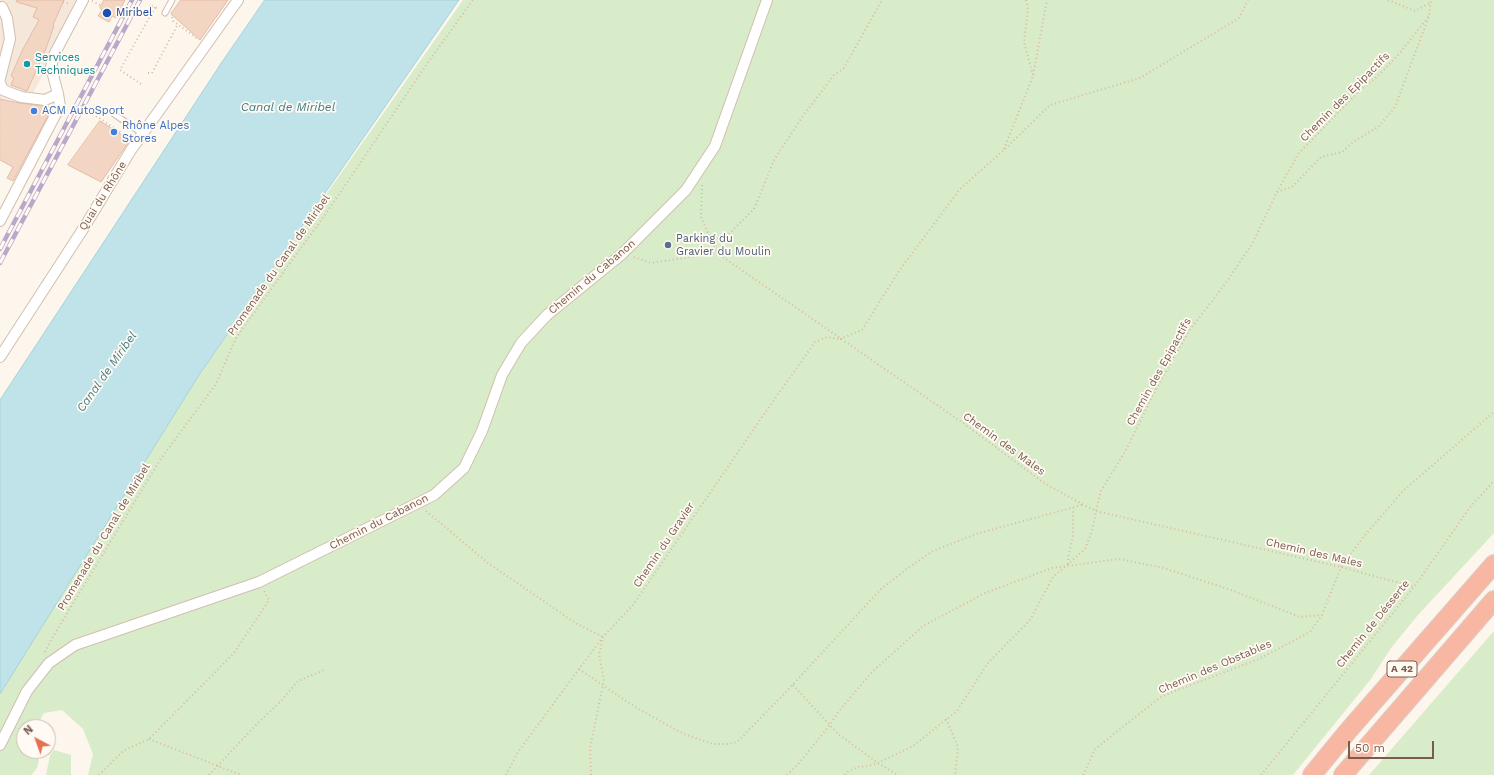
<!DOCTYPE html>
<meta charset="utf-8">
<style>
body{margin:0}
#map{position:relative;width:1494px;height:775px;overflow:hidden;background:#fdf6ec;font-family:"Work Sans",sans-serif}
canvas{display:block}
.north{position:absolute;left:16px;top:719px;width:40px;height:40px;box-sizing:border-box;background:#fffaf3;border:1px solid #cabbb1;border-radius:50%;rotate:319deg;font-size:11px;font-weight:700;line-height:16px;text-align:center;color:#7a5c4d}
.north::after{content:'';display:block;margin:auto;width:14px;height:18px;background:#e76f51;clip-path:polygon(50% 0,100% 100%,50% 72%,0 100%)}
.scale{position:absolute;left:1348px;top:741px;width:86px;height:18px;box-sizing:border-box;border:2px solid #7a5c4d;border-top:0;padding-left:5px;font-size:12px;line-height:14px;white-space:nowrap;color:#7a5c4d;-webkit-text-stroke:3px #fffaf3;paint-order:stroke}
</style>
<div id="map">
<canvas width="1494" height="775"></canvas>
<div class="north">N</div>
<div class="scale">50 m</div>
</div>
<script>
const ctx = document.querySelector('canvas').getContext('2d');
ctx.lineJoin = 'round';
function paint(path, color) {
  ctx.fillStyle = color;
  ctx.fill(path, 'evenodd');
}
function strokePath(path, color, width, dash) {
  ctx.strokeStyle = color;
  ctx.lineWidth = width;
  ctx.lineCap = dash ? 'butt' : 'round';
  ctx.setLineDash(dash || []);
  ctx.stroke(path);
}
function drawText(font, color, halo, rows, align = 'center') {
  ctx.font = font + ' "Work Sans",sans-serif';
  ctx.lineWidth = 3.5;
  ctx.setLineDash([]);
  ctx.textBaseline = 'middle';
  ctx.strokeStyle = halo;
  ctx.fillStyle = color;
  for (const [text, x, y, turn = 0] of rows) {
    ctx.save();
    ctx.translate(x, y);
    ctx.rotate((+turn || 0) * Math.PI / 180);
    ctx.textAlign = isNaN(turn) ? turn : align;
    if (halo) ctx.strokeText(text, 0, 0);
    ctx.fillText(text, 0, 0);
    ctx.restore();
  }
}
paint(new Path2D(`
 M0 0H82L29 101 0 98Z`), '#f5e8da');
paint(new Path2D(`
 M463 0H1494V533L1418 615 1391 648 1371 679 1293 775H88L93 754 83 729 62 710 44 713 36 727H24V751H37C40 761 39 768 31 775H0V694L199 375Z
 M1494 631V775H1369L1487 639Z
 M54 750 71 755V775H46L50 755Z`), '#d8ecc9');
const water = new Path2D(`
 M265 0H459L199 375 0 694V400L222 62Z`);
paint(water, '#bfe3e8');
strokePath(water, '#a5d3da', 1);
const building = new Path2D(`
 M17 0H64L53 25 54 26 45 51 27 91 11 85 14 78 11 76 23 49 39 20 33 17 37 8 17 2Z
 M104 0H125L116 18 112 16 109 22 98 16 102 10 100 8Z
 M181 0H228L200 40 171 14Z
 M0 99 20 103 50 107 51 110 13 181 7 178 13 167 0 160Z
 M100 121 130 140 101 182 68 165Z`);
paint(building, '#f3d5c3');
strokePath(building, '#e6bba3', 1);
const lane = new Path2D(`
 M165 13 172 0
 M114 114 143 134`);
const street = new Path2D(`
 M0 78 10 39 7 18 2 7
 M0 83 3 90 21 97 45 100 58 94
 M0 221 60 106 58 94 51 67 55 53 83 0
 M0 357 85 226 131 150 238 0
 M0 745 27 691 49 663 75 645 259 582 434 495 464 468 482 431 502 375 521 343 547 315 622 254 686 190 715 146 767 0`);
const highway = new Path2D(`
 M1312 775 1348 731 1494 564
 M1343 775 1494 600`);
strokePath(lane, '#d1beb0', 7);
strokePath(street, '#d1beb0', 12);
strokePath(highway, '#dad1cd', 20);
strokePath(new Path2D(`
 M1026 0 1028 9 1024 42 1033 75
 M1388 0 1415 11 1430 3
 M92 1 100 5
 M63 2 70 4
 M152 6 159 9
 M172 17 173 21 198 39
 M148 73H152L178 24
 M141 84 120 70 155 7
 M96 116 128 137
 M1004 149 1033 76 1047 0
 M702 185 701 217 717 253
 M1277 192 1292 187 1321 157 1342 152 1353 142 1378 127 1395 107 1429 16 1431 0
 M710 241 728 235 754 209 774 160 803 116 834 75 844 68 882 0
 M634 257 651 263 717 253 963 423 1044 483 1084 505 1096 511 1341 567 1414 587
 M840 339 862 330 899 271 960 189 1004 150 1050 105 1140 78 1239 18 1248 0
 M426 511 488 563 577 624 603 637
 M1068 564 1069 553 1073 537V508
 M45 652 51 640 160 460 216 384 236 338 327 212 429 61 473 0
 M579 669 635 707 684 734 713 744H729L737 742 786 692 881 589 908 568 933 551 976 534 1082 505
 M793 685 838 734 878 763 898 775
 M946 719 958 747 955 775
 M149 739 241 775
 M99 775 123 751 149 739 234 653 269 600 264 591
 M209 775 256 725 281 701 298 681 324 670
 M506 775 518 752 579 669 603 637 633 605 769 407 815 342 827 337 839 339
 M591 775 590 748 604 680 599 654 603 638
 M787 775 799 763 829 726 839 711 873 671 923 626 985 593 1052 568 1119 559 1164 568 1231 590 1300 617 1322 615
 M845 775 847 772 858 767 868 766 878 763 913 746 957 711 988 663 1030 620 1053 577 1085 549 1092 531 1096 511 1101 491 1126 450 1155 391 1189 331 1225 284 1252 244 1277 192 1298 154 1359 91 1378 76 1399 54 1429 16
 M1083 775 1095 749 1162 696 1259 659 1310 632 1322 615 1341 567 1365 535 1404 490 1494 412
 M1261 775 1414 587 1471 506 1494 481`), '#d9b8a5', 2, [1, 3]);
strokePath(lane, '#fff', 5);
strokePath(street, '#fff', 10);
strokePath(highway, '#f7b7a3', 18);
const rail = new Path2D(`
 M0 249 132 0
 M0 263 140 0`);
strokePath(rail, '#b9a8c9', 4.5);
strokePath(rail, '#fffaf3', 3, [9]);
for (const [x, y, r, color] of [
 [107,13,5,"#1a4fb4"],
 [27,64,4,"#0f9aa8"],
 [34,111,4,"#3f7fe0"],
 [114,132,4,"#3f7fe0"],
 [668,245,4,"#5c6f8a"]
]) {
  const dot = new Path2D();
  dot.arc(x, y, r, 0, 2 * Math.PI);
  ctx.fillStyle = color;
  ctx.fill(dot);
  strokePath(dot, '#fffaf3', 1.5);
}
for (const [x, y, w] of [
 [1402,669,30]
]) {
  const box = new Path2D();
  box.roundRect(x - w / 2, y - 8, w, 16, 3);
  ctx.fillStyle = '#fffaf3';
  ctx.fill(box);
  strokePath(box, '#7a5c4d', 1);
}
drawText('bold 10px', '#7a5c4d', null, [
 ["A 42",1402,669]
]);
drawText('11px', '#164399', '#fffaf3', [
 ["Miribel",116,13]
], 'left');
drawText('11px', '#0d838f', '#fffaf3', [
 ["Services",35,58],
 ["Techniques",35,71]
], 'left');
drawText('11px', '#7a5c4d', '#fffaf3', [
 ["Chemin des Epipactifs",1345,97,-45],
 ["Quai du Rhône",103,196,-58],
 ["Promenade du Canal de Miribel",279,265,-55],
 ["Chemin du Cabanon",592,277,-40],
 ["Chemin des Epipactifs",1159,372,-61],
 ["Chemin des Males",1004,444,36],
 ["Chemin du Cabanon",379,522,-27],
 ["Promenade du Canal de Miribel",104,537,-59],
 ["Chemin du Gravier",664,545,-56],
 ["Chemin des Males",1314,553,13],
 ["Chemin de Désserte",1373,624,-51],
 ["Chemin des Obstables",1215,667,-23]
]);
drawText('11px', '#366cbe', '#fffaf3', [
 ["ACM AutoSport",42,111],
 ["Rhône Alpes",122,126],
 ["Stores",122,139]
], 'left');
drawText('11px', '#4e5e75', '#fffaf3', [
 ["Parking du",676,239],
 ["Gravier du Moulin",676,252]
], 'left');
drawText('italic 12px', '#437c86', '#fffaf3', [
 ["Canal de Miribel",288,107],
 ["Canal de Miribel",107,372,-55]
]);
</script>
